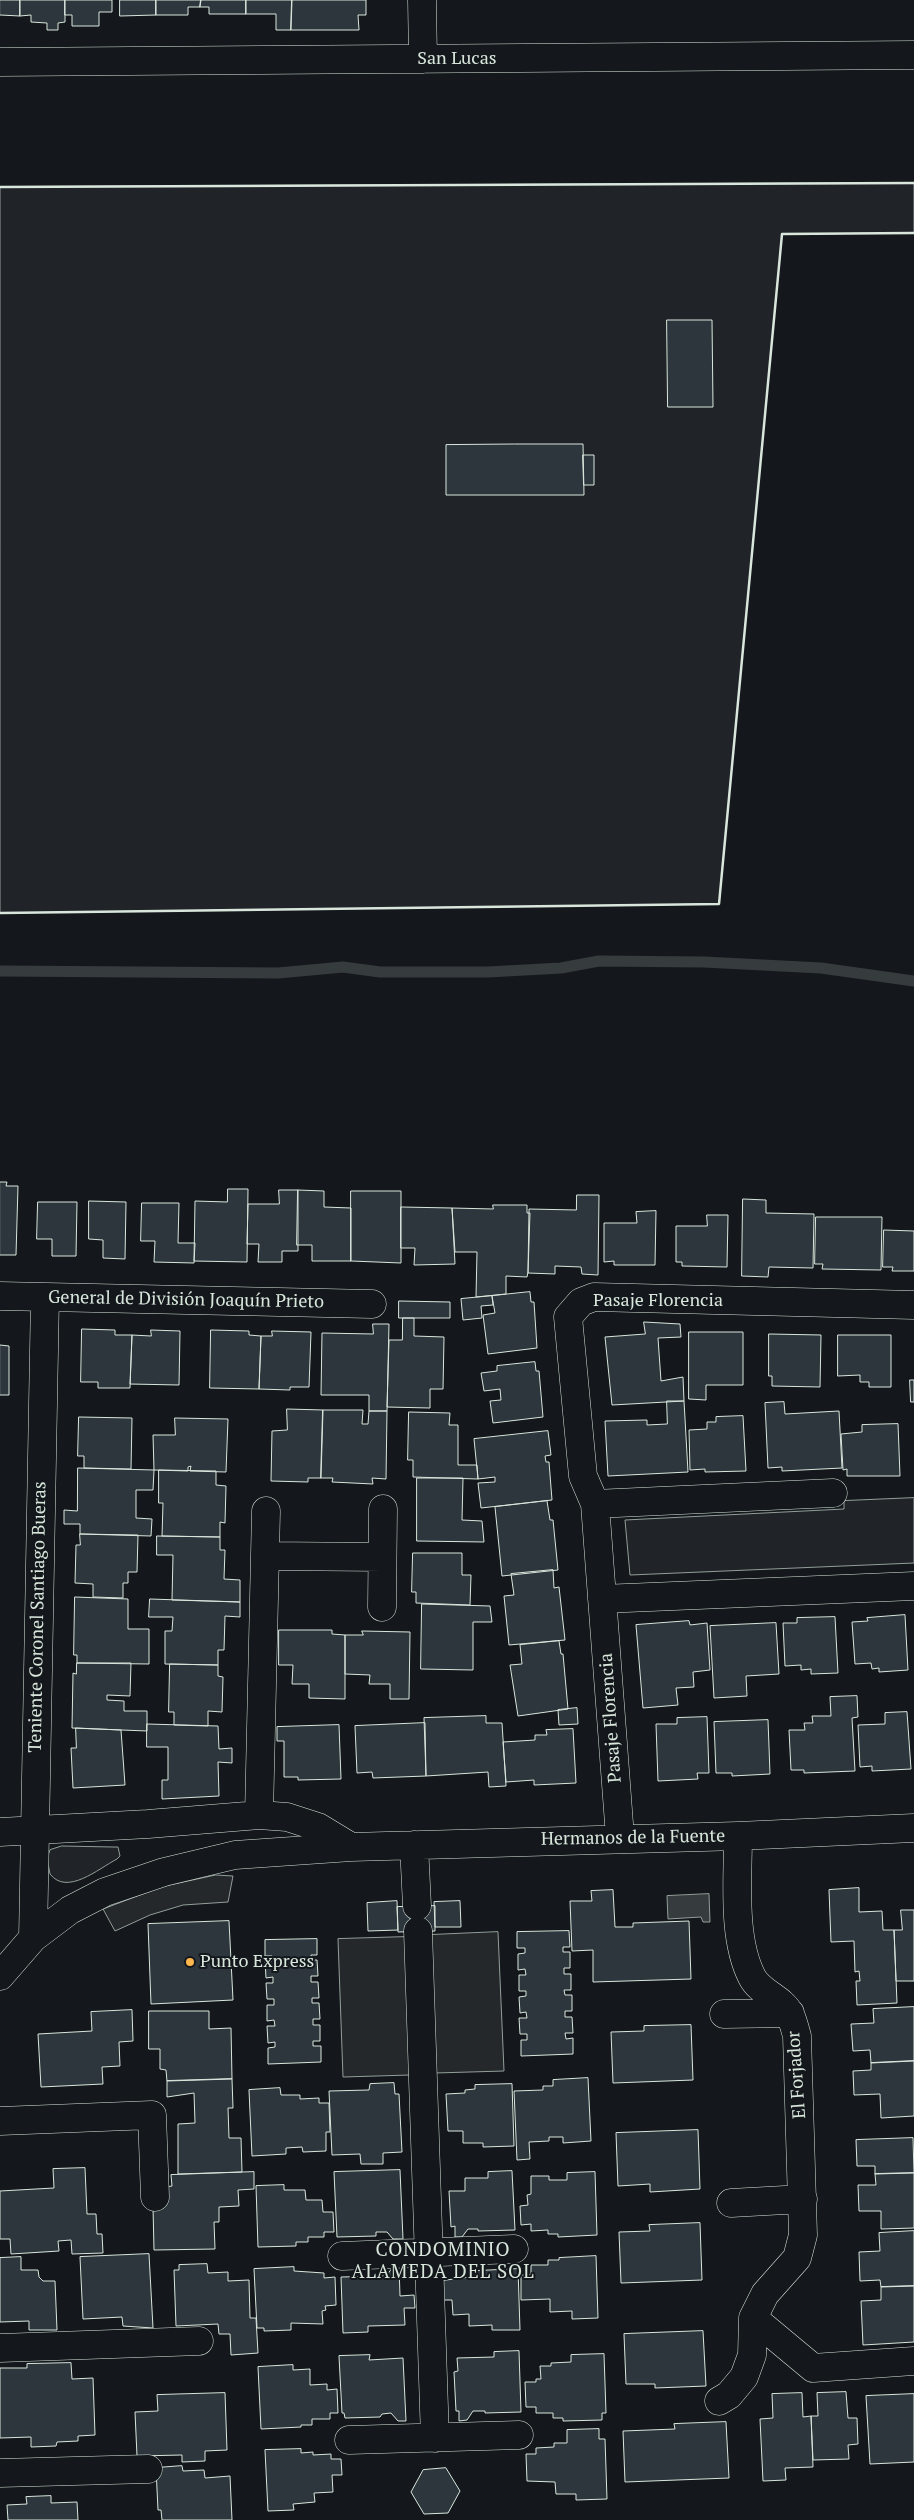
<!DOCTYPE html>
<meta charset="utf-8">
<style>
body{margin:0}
canvas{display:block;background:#14181c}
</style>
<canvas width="914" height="2520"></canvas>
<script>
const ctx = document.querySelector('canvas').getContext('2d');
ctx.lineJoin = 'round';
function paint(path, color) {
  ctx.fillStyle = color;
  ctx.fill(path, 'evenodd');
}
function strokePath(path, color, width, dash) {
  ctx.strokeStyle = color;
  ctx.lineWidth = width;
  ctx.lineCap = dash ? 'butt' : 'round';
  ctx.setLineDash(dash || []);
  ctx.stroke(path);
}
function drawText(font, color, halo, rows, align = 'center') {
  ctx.font = font + ' "PT Serif",serif';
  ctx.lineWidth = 4;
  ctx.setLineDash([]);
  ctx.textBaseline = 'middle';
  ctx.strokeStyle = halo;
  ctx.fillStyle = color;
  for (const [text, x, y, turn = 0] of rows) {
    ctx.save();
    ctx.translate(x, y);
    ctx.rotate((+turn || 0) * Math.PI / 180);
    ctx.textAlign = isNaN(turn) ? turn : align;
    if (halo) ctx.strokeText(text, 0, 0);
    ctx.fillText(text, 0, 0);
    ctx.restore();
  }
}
const green = new Path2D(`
 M914 183V233L782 234 719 904 0 913V187Z
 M914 1498V1563L630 1575 625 1520 844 1509V1501Z
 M62 1846 113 1847H118L120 1856 117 1859C98 1869 67 1896 50 1874L47 1858 50 1850Z`);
paint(green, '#202428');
strokePath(green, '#939e99', 1);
const parking = new Path2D(`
 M216 1875 233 1876 228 1902 183 1905 150 1915 115 1931 103 1909 161 1887Z
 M498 1932 504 2071 435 2073 430 1935Z
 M406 1937 410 2075 343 2077 338 1939Z`);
paint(parking, '#24282b');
strokePath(parking, '#939e99', 1);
const water = new Path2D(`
 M709 1894 710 1922H703L701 1917 668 1919 667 1896Z`);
paint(water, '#363b3e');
strokePath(water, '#939e99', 1);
strokePath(new Path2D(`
 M0 971 278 973 343 967 380 972H488L561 968 599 961 704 962 821 968 914 981`), '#363b3e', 11);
const building = new Path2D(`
 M0 0H20V16L0 15Z
 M20 0H65V22L58 23V30H47V23L31 22V15L20 16Z
 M65 0H112V12H99V26H72V15H65Z
 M120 0H156V15L120 16Z
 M156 0H201L200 7H188V15H156Z
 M201 0H246V14H209V7H200Z
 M246 0H292L291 30H276V14H246Z
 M292 0H366V15H358L359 30H291Z
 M667 320H712L713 407H668Z
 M515 444H583L584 495H446V445Z
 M583 455H594V485H584Z
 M0 1182H7L6 1186H18L16 1255H0Z
 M228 1189H248L247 1262 194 1261 195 1201 227 1202Z
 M279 1190H298V1251H282V1262H258L259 1244H247L248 1204H279Z
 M298 1190 324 1191V1207L351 1208V1261H312V1245H297Z
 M351 1191H401V1263L351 1261Z
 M577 1195H599L598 1275 582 1274 581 1267 555 1266V1274L528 1273 529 1209 576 1210Z
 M743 1199 766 1200V1213L814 1214 813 1268 769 1267 768 1277 742 1276Z
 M89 1201 126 1202 125 1259 103 1258V1240L89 1239Z
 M38 1202H77L76 1256H52V1239H37Z
 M142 1203H179L178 1243H195L194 1263 154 1262 155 1241H141Z
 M493 1205H527V1213H530L528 1272 527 1277 506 1276V1294L476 1297 477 1252H455L452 1208 493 1209Z
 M401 1207 452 1208 455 1264 414 1265 415 1248H401Z
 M656 1211 655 1265H614V1261L604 1262V1223H637L636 1212Z
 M707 1215H728L727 1267 682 1266V1262H676V1226H707Z
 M816 1217H882L881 1270 822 1269 823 1264H815Z
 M884 1230 914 1231V1271H892L893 1267H883Z
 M530 1292 531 1302H534L537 1348 488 1354 483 1315 495 1313 492 1296Z
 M492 1296 493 1305 481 1306 482 1318 463 1320 461 1299Z
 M399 1301 450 1302V1318H399Z
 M403 1318H414V1336L444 1337 443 1389H430V1408L387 1407 389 1340H402Z
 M644 1322 680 1324 681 1337 658 1338 661 1381 683 1377 684 1401 612 1405 605 1337 645 1334Z
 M373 1324H389L387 1411H369V1395H321L322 1333 373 1334Z
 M82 1329 115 1330V1335H132L130 1388H98V1382H81Z
 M151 1330 180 1331 179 1385 130 1384 132 1335 151 1336Z
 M211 1330 249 1331V1335L261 1336 259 1389 210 1388Z
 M272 1331 311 1332 309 1387H290V1390L259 1389 261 1336H272Z
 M689 1332H743V1385H706V1400L689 1399Z
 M769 1334 821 1335 820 1387 772 1386V1376H769Z
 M838 1335H891V1387H869V1382H860V1375L838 1376Z
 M0 1345 9 1346V1395H0Z
 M535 1362 536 1371H539L543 1417 493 1423 490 1401 501 1400 500 1389 484 1391 481 1373 497 1371V1366Z
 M910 1380H914V1402H911Z
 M667 1401H684L688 1472 608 1476 605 1421 647 1420V1425L667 1424Z
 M784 1402 785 1414 839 1411 842 1468 782 1471V1467L768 1468 765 1403Z
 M287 1409 323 1410 321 1478H308V1482L271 1481 272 1431 287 1430Z
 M323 1410H363L362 1424H368L369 1411H387L386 1479 372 1478 373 1484 332 1482 333 1478H321Z
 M409 1412 450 1413 449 1425H458V1465H477L478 1479 413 1477V1460H408Z
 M743 1416 746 1471 705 1472V1469L690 1470 689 1430 707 1429V1422H716V1417Z
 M79 1417 132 1418 131 1469 84 1468V1456H78Z
 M175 1418 228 1419 226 1472 190 1471 191 1466 188 1467V1471L154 1470 153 1435H175Z
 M898 1424 900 1476H847V1469L843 1470 841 1434 862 1432V1425Z
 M548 1431 551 1455 545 1456 546 1462H549L552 1500 481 1508 478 1483 495 1482V1477L478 1479 474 1439Z
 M78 1468 154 1470 153 1490H136V1518L152 1519 151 1536 80 1534V1524H64V1510L77 1511Z
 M159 1470 216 1471V1485L226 1486 225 1523 220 1522V1537L162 1536 163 1503H159Z
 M417 1478H463L462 1520 482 1521 484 1542 417 1541Z
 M547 1501 550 1520H553L558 1570 502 1576 495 1507Z
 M80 1534 138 1535 137 1572H128V1583H123V1598L93 1597V1584L75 1583 76 1545H80Z
 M157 1536 220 1537V1550H225L224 1579 240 1580V1602L172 1600 173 1555H157Z
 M413 1553H462V1575H471L470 1605 416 1603V1592H412Z
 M553 1570 554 1588 559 1587 565 1640 509 1645 504 1596 514 1595 511 1574Z
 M75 1597 128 1599V1629H149V1664L77 1663V1655H74Z
 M150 1599 240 1602V1617L225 1616 224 1650H218V1665L165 1664V1631H172L173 1617H149Z
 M422 1604 490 1606 492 1622H473V1670L421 1669Z
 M905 1615 908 1670 879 1672V1668L872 1669 871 1663 855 1664 852 1622 868 1621 867 1618Z
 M835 1617 838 1673 811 1674V1669L801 1670V1665L785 1666 783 1623H797V1618Z
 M689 1621 690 1625 707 1623 710 1670 693 1672 694 1687 676 1688 678 1705 643 1708 636 1625Z
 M776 1623 779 1674 746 1676 747 1696 714 1698 710 1626Z
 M279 1630H332V1634L345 1635V1699L309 1698V1684H292L293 1665H279Z
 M362 1631 410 1632 409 1699H390V1684H369L370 1675 345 1674V1635H363Z
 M559 1641 561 1654H563L568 1709 518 1716 510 1665 522 1664 520 1645Z
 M77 1663H131L130 1696 107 1695V1700L124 1701V1711H147V1731L72 1728 73 1673 76 1674Z
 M170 1664 218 1665V1676L223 1677 222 1712 208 1711V1726L174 1725V1712H169Z
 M857 1696 858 1717 852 1718 855 1771 804 1773V1770H791L789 1730H805L804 1723H813L812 1716H831L830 1697Z
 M577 1708 578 1724 559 1725 558 1710Z
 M907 1712 911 1769 872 1771V1766L860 1767 858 1725 885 1724V1713Z
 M486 1716V1723H502L506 1786 489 1787 488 1772 426 1776 424 1718Z
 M707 1717 709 1773H697L698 1779 658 1781 656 1724H677V1718Z
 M768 1720 770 1774 732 1776V1773H716L714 1722Z
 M425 1723 426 1776 373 1778 372 1772 357 1773 355 1726Z
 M147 1724 218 1726 219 1749 232 1748V1763L218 1762 219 1796 162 1799V1780H168V1747H147Z
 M339 1725 341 1779 298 1780V1777H284V1741H277V1727Z
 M76 1728 121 1730 125 1785 73 1788 71 1748H76Z
 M573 1729 576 1783 534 1785V1780L506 1782 503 1742 535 1740V1735H547L546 1730Z
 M859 1888V1912L882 1911 883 1930H894L897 2003 857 2005 856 1981H860L859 1971 855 1972 854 1941 831 1942 829 1890Z
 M613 1890 615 1927H633V1923L689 1921 691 1979 593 1982V1950L572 1951 570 1901H592L591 1891Z
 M397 1901 398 1930 368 1931 367 1903Z
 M460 1901 461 1927H435L434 1902Z
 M435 1906V1931L398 1932 397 1907Z
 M901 1910H914V1981H896L894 1930H902Z
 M229 1921 233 2000 151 2004 148 1924Z
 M569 1931 570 1947H563V1952H570V1968H564V1974H571V1990H564L565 1995H572V2011H565V2017H572L573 2033H565L566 2039 573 2038V2054L521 2056V2040H527V2034H520L519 2018H527L526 2012 520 2013 519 1997 526 1996V1991H519V1975H526L525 1969 518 1970V1954L525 1953V1948H517V1932Z
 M317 1939V1955H311V1960H317L318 1976H311V1982H318L319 1998H312V2003H319L320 2019H313V2025H320V2041H313V2046H321V2062L268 2064V2048L275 2047V2042L268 2043 267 2026H275L274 2020 267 2021V2005H274V1999H267L266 1983H273V1977L266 1978 265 1961H272V1956H265V1940Z
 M914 2007V2061L871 2063 870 2050 853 2051 851 2024 874 2023 873 2009Z
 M132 2010 133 2041 119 2042 120 2066 102 2067 103 2084 41 2087 38 2034 92 2031 91 2012Z
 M149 2011H209V2029L231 2028 232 2079 167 2081 166 2070 160 2069V2049H149Z
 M691 2025 693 2080 613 2083 611 2032 644 2031V2026Z
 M914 2061V2116L881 2118 880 2094 854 2095 853 2071 871 2070V2063Z
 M588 2078 591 2141 563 2143V2137H549V2141L529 2142 530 2159 517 2160 514 2091 543 2090V2086H553V2080Z
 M232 2079 233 2108H228L229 2138H241L242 2172 178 2174V2124L195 2123 194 2093 167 2097V2081Z
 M394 2083 395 2094H399L402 2152 383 2153V2164H361L360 2154 332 2155 329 2091 369 2090 370 2084Z
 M512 2084 514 2146 483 2147V2143H463V2131H448L446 2094 465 2093V2090L475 2089V2085Z
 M280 2088 281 2095H300V2099L319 2098V2103H329L330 2132H326V2151L303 2152 302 2147 286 2148V2154L252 2156 249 2090Z
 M698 2130 700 2189 650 2192V2184L618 2186 616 2133Z
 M913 2138 914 2173 875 2174V2166H857L856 2140Z
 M85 2168 87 2214H96L97 2234H102L103 2253 72 2254 71 2240 58 2241 59 2251 11 2254 10 2239H0V2191L54 2188 53 2169Z
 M400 2170 403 2239H393L387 2232H376V2236L337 2237 334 2172Z
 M512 2171 515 2230 478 2231V2229H468L462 2237H455V2226L451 2227 449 2191H465V2178H488V2172Z
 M254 2172V2189L238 2190 239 2206 219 2207V2222H214L215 2249 154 2250 153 2207 165 2187 172 2186 171 2175Z
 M595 2172 597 2235 558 2237V2234H548V2230L531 2231V2224L521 2225 520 2206 528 2205 527 2195 531 2194V2176H549V2180H567V2173Z
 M914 2173V2228L881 2229V2211H859L858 2185H876L875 2174Z
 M284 2185V2190H305L306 2200H322L323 2212H333L334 2232H324V2237H308V2242H296V2246L258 2247 256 2186Z
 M700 2223 702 2280 621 2283 619 2232 650 2231 649 2225Z
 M914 2231V2286L881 2287 880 2280 860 2281 859 2252 880 2251 879 2233Z
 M149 2254 153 2328 123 2326 122 2317 83 2319 80 2257Z
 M596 2256 598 2318 572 2319V2311L550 2312V2299L521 2300V2275H531V2265H548V2260H559V2258Z
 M21 2257V2270H38L39 2277 43 2281H55L57 2330H29V2321L0 2322V2258Z
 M207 2264 208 2273 228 2272V2281L249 2280 250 2318H256L258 2353 231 2355 230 2334H219L218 2324 176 2326 174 2270H179V2265Z
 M399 2266 400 2296 414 2295 415 2308H404L405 2325 368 2326V2332L343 2333 341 2277 386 2276 393 2267Z
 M294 2267V2271L324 2273V2278L335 2277 336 2305 325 2306 326 2310 322 2311 323 2324 291 2323V2330L264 2331V2328H257L254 2269Z
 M518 2269 520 2330H492V2325L469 2326V2314L453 2315 452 2300H439L438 2281 470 2277V2274L477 2273V2271Z
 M914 2286V2342L863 2345 861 2301 881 2300V2287Z
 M703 2331 706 2386 655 2388V2384H626L624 2334Z
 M519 2351 521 2412 485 2413V2411H473L467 2420 459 2421V2411H456L454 2372 458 2371 457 2358 494 2357V2352Z
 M604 2354 606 2413H602V2420L563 2421V2418H553V2413H536V2407H526L525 2382H536V2379H541L540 2366H551V2363L571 2362V2355Z
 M370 2355 369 2360 403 2358 406 2421H398L391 2413 382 2414 380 2417 345 2418 344 2413H342L339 2356Z
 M71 2363 72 2379 93 2378 95 2435 78 2436V2441L57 2442 56 2446 31 2447V2437L0 2438V2368H27V2364Z
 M293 2365V2370L310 2369V2385L327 2384V2390L337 2389 338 2413H330V2419H312V2425H301V2427L261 2429 258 2367Z
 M846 2392 848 2418H857L858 2444 848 2445 849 2459 813 2460 811 2416H818L817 2393Z
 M225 2393 227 2450 205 2451V2461L182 2462V2455L137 2456 135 2412 158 2411 157 2395Z
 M802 2393 803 2417 811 2416 813 2467 785 2468 786 2480 763 2481 760 2419 773 2418 772 2394Z
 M914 2394V2462L870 2464 866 2396Z
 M726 2422 729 2478 625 2482 623 2431 675 2429 674 2424Z
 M599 2429V2439H605L607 2499 576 2500V2494H556L555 2482 527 2481 526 2454H536V2448L554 2447V2443H567V2430Z
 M301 2449V2453L313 2452V2455L331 2454V2459H341L342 2475H332L333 2492 314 2493 315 2502 293 2504 294 2510 268 2511 265 2450Z
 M182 2466 183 2471 204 2470 205 2478 230 2476 232 2520H162L161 2510H158L156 2468Z
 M446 2468 460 2491 448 2513 424 2514 411 2492 423 2470Z
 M51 2496V2503L77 2502 78 2520H8L7 2505 27 2504 26 2497Z`);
paint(building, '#2c363c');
strokePath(building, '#d8e6dc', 1);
const minor = new Path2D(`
 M422 0 423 59
 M0 62 914 55
 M0 1296 372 1304
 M595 1504 833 1493
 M265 1556 382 1557
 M602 1599 914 1586
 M382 1607 383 1509
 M259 1815 266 1511
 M0 1832 148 1824 259 1815 287 1817 318 1827 351 1847
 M620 1837 595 1504 583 1476 568 1317 581 1302 594 1297 914 1305
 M414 1845 417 1906
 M418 1931 435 2438
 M33 1938 45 1297
 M0 1976 33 1938 70 1910 105 1892 164 1872 235 1855 351 1847 738 1836 914 1828
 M724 2014 790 2013
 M0 2121 152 2115 155 2197
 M731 2203 803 2199
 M342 2256 514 2249
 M753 2318 813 2368 914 2361
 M0 2348 199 2341
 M719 2401 729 2395 744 2377 752 2355 753 2318 765 2294 797 2258 803 2235 797 2036C795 2029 793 2021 790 2014 782 1998 760 1993 752 1977 732 1938 738 1879 738 1836
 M349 2440 519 2435
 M0 2473 148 2469`);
strokePath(minor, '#d8e6dc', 29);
strokePath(minor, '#14181c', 28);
strokePath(new Path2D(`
 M0 187 914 183
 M0 913 719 904 782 234 914 233`), '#d8e6dc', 2.5);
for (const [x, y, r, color] of [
 [190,1962,5,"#ffb74d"]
]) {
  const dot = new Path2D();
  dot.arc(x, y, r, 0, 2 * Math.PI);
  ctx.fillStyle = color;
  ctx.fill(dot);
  strokePath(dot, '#14181c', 2);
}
drawText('18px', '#d8e6dc', '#14181c', [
 ["San Lucas",457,59],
 ["General de División Joaquín Prieto",186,1300,1],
 ["Pasaje Florencia",658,1301],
 ["Teniente Coronel Santiago Bueras",38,1617,-89],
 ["Pasaje Florencia",611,1718,-94],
 ["Hermanos de la Fuente",633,1838,-1],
 ["El Forjador",797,2075,-94]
]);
drawText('18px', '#d8e6dc', '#14181c', [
 ["Punto Express",200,1962]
], 'left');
ctx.letterSpacing = '1px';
drawText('19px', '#d8e6dc', '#14181c', [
 ["CONDOMINIO",443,2251],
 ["ALAMEDA DEL SOL",443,2273]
]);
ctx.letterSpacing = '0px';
</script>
